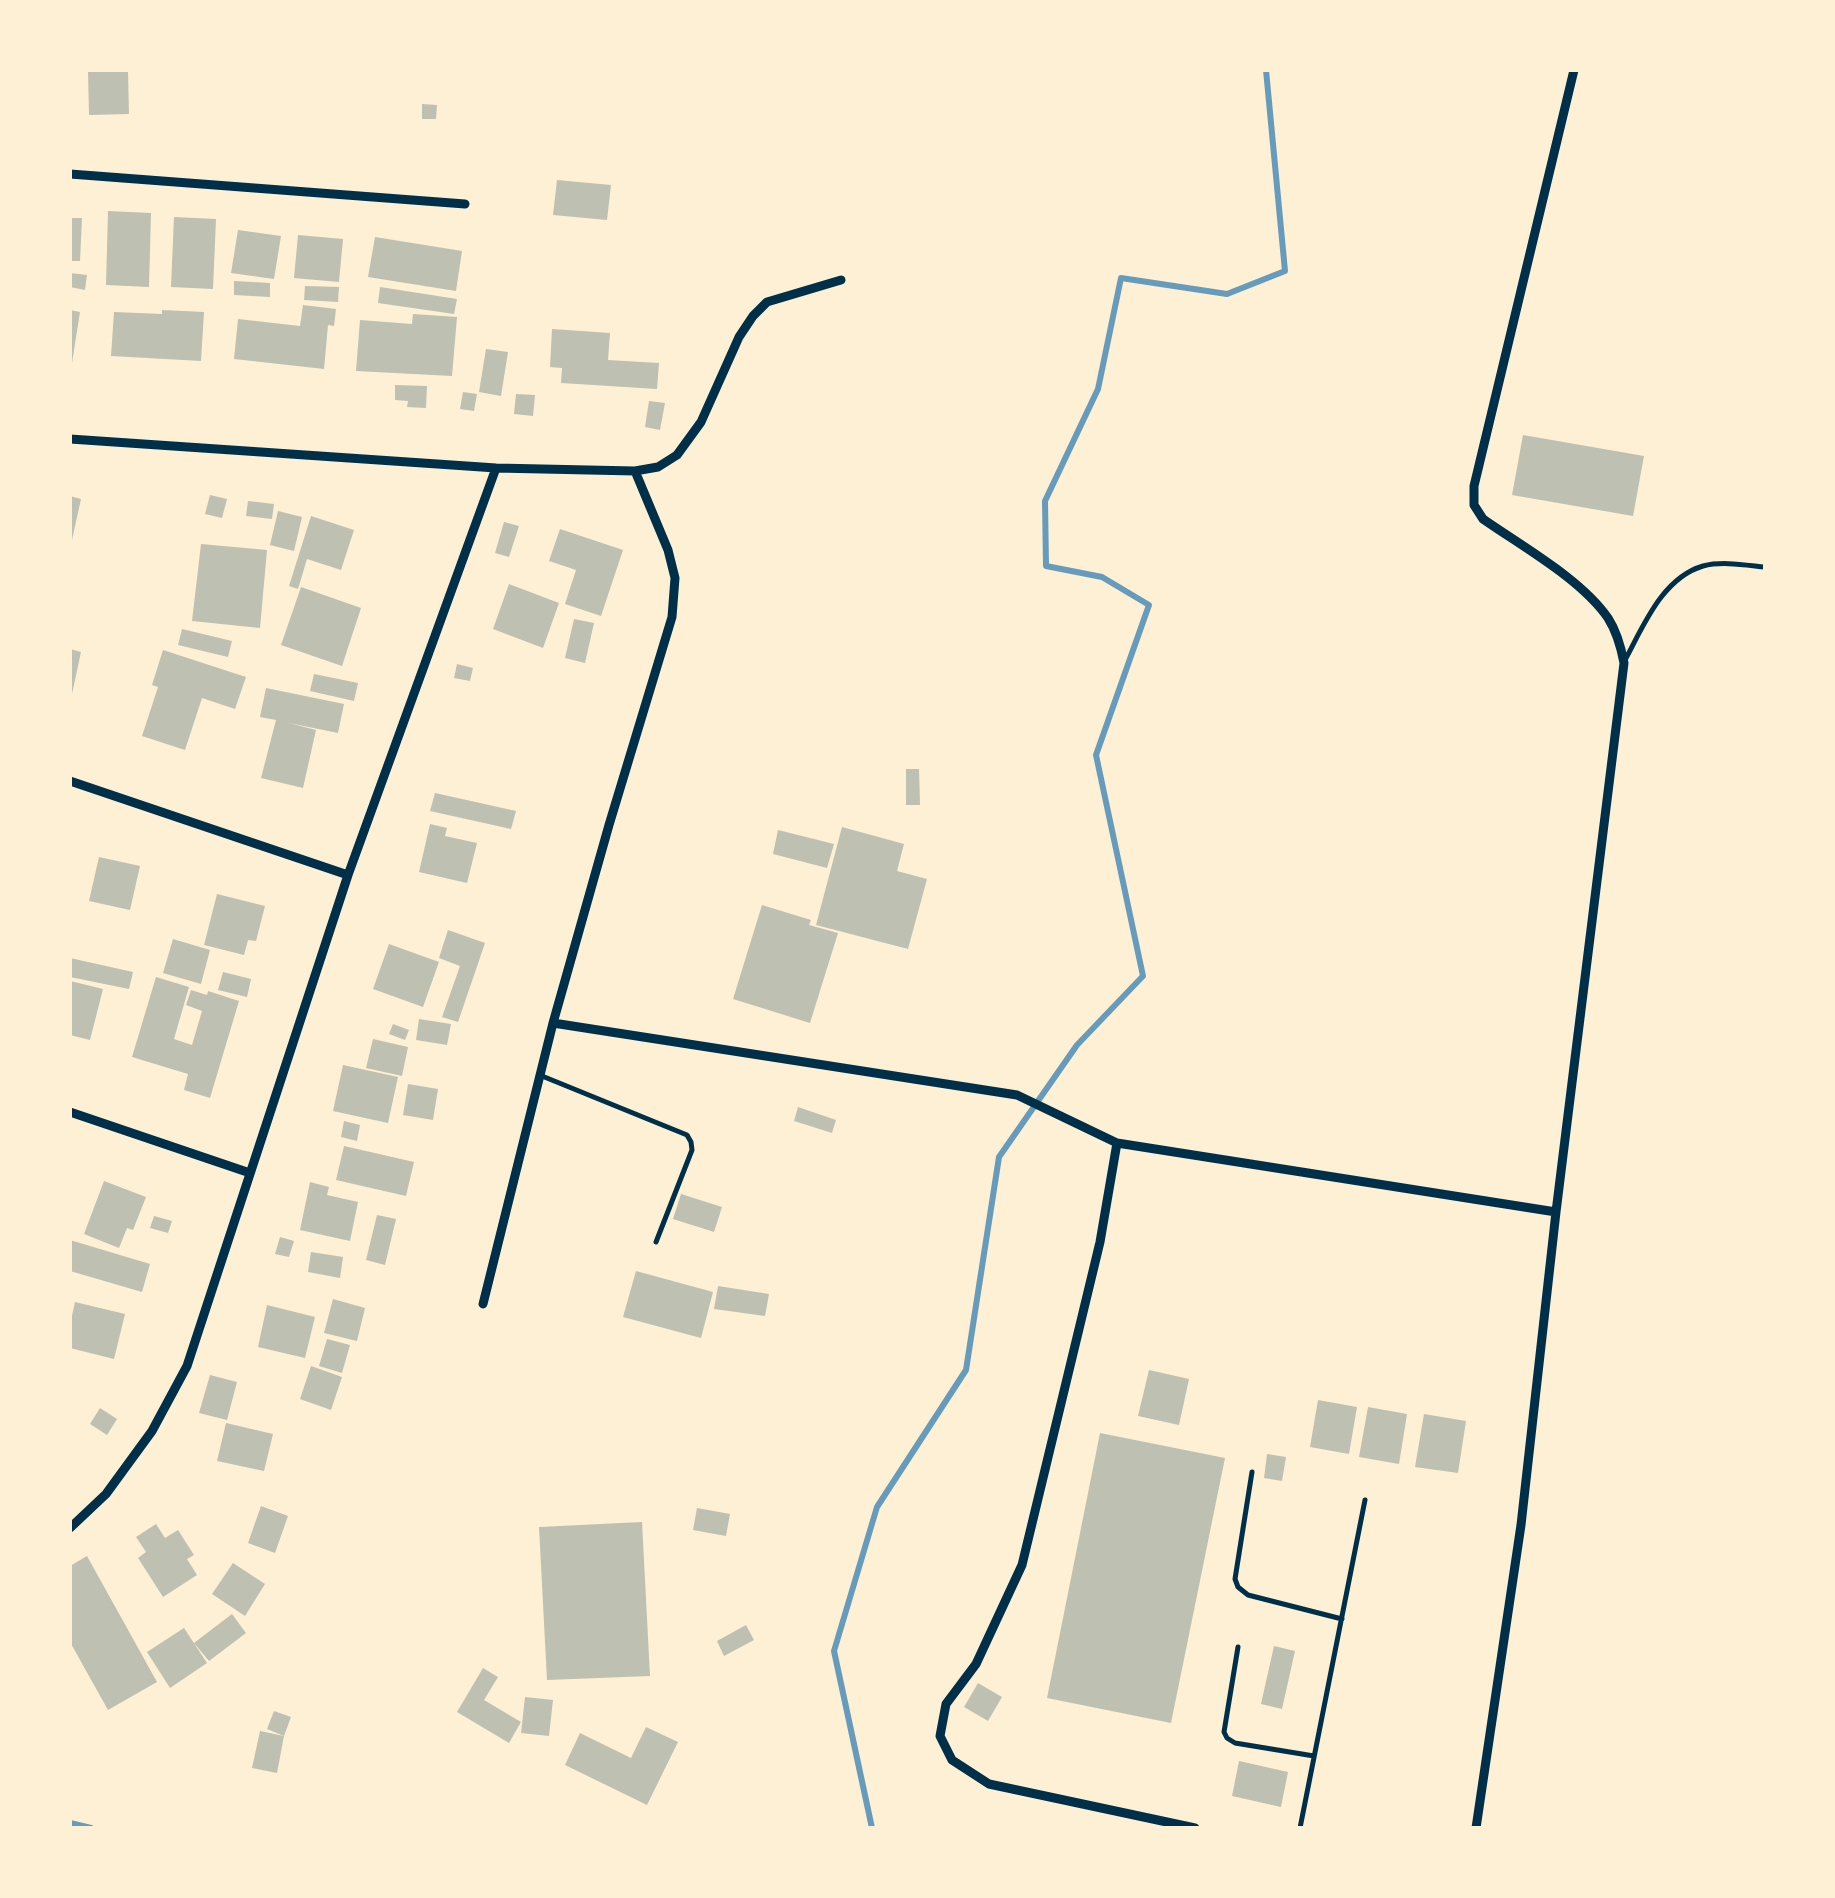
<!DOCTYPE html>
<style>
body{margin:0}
#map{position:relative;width:1835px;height:1898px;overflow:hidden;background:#fdf0d5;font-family:Literata,serif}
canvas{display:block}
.frame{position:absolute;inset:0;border:72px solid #fdf0d5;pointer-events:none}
</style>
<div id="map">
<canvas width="1835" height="1898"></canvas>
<div class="frame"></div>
</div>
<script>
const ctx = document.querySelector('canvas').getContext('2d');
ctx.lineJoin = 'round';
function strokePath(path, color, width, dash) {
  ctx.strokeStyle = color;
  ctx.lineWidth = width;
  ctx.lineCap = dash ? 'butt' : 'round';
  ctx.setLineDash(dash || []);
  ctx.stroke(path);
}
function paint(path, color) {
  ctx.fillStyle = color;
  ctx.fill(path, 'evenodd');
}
strokePath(new Path2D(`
 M70 1823 91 1828
 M872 1828 834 1651 877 1507 966 1370 999 1157 1077 1045 1143 976 1096 755 1149 605 1102 577 1046 566 1045 501 1098 389 1121 278 1227 294 1285 271 1266 70`), '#669bbc', 6);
paint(new Path2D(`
 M88 70H128L129 114 89 115Z
 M422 104 437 105 436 119H422Z
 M557 180 611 185 607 220 553 215Z
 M108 211 151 213 149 287 106 285Z
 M174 217 216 219 213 289 171 287Z
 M70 218H82L80 261H70Z
 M238 230 281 236 274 279 231 273Z
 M298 235 343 239 339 282 294 278Z
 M375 237 462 251 456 291 368 277Z
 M70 273 87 275 85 290 70 287Z
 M234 281 270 283V297L234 295Z
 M305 286 339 287 338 302 304 300Z
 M380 287 457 299 454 314 378 303Z
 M303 305 336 309 334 326 328 325 324 369 234 359 238 319 300 326Z
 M70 310 80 312 72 363H70Z
 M162 310 204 312 201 361 111 356 114 312 162 314Z
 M413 314 457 317 452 376 356 371 360 320 412 324Z
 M552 329 610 333 608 360 659 363 657 389 561 383 562 368 550 367Z
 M486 349 508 352 501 396 479 392Z
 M395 385 427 386 426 408 407 407 408 401 395 400Z
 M463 392 477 394 474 411 460 409Z
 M516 394 535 395 533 416 514 414Z
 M649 401 665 403 660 430 645 427Z
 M1523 435 1644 456 1633 516 1512 495Z
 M210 495 227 499 222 518 205 514Z
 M70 496 81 499 72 540H70Z
 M248 501 274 504 272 519 246 516Z
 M278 511 302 517 294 551 270 545Z
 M311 516 354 530 341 570 307 559 298 589 289 586Z
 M504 522 519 526 509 557 495 553Z
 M560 529 623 550 601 616 565 604 576 570 549 561Z
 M201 544 267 550 260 628 192 621Z
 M509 584 559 603 543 648 493 629Z
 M301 587 361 608 342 666 281 645Z
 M574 619 594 623 585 663 565 658Z
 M182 629 232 641 228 657 178 645Z
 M70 649 81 652 72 694H70Z
 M163 650 246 677 235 709 202 698 185 750 142 736 158 687 152 685Z
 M457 664 473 668 470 681 454 678Z
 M314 674 358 683 354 701 310 691Z
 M266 688 344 704 338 733 289 723 316 730 303 788 261 778 276 720 260 717Z
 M906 769H919L920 805H906Z
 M435 793 516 811 511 829 430 811Z
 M430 824 447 828 445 836 477 843 467 883 419 872Z
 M842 827 904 844 897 871 927 879 908 949 816 925Z
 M778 830 834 844 827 868 773 854Z
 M99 857 140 866 130 910 89 901Z
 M217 894 265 906 256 941 248 940 244 955 204 945Z
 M762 905 811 920 809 925 838 933 810 1023 733 999Z
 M448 930 485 943 458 1022 442 1017 460 966 439 958Z
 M173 939 210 950 201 984 163 973Z
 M389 944 439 962 423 1007 373 989Z
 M70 958 133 972 129 989 70 977Z
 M223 972 251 979 247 997 218 990Z
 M156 977 189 987 174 1039 192 1045 202 1011 186 1005 191 990 207 995 208 991 239 1001 210 1098 184 1090 188 1074 132 1057Z
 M70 981 103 989 90 1040 70 1035Z
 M419 1019 451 1024 447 1045 416 1040Z
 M393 1024 409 1030 405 1040 389 1034Z
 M373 1039 408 1047 402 1076 366 1068Z
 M343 1065 398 1077 388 1123 333 1111Z
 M408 1084 438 1089 433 1120 403 1115Z
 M798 1107 836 1120 832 1133 794 1121Z
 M344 1121 360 1125 357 1141 341 1137Z
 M344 1146 414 1162 406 1196 336 1180Z
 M104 1181 146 1197 133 1230 127 1228 119 1248 84 1234Z
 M310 1182 329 1187 327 1195 358 1202 350 1241 300 1230Z
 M681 1194 722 1207 714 1232 673 1219Z
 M377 1215 396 1219 385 1265 366 1260Z
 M154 1216 172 1221 168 1233 150 1228Z
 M280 1237 294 1241 289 1257 275 1254Z
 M70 1240 150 1264 142 1292 70 1271Z
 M311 1252 343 1257 340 1278 308 1272Z
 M636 1271 713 1292 701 1338 623 1317Z
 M718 1286 769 1294 765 1316 714 1309Z
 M333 1299 365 1308 357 1341 324 1333Z
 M75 1302 125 1314 114 1359 70 1348V1325Z
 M267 1305 315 1317 305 1358 258 1347Z
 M327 1339 350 1345 342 1373 319 1366Z
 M311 1366 342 1377 331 1410 300 1399Z
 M1149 1370 1189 1379 1179 1425 1138 1416Z
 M210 1375 237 1382 227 1420 199 1413Z
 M1318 1400 1357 1407 1349 1454 1310 1447Z
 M1368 1407 1407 1414 1399 1464 1359 1457Z
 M100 1408 117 1419 107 1435 90 1424Z
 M1424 1414 1466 1421 1458 1473 1415 1467Z
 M226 1423 273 1434 264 1471 217 1461Z
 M1100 1433 1225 1458 1171 1723 1047 1698Z
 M1267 1454 1286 1457 1282 1481 1264 1478Z
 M261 1506 288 1516 275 1553 248 1543Z
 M697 1508 730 1514 726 1536 693 1530Z
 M642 1522 650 1676 547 1680 539 1527Z
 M156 1524 165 1538 178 1530 194 1555 187 1559 197 1575 163 1597 138 1558 146 1552 136 1537Z
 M87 1556 157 1682 108 1710 70 1642V1566Z
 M233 1563 265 1584 245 1616 212 1594Z
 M232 1614 246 1633 209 1661 194 1643Z
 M746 1625 754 1640 724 1656 717 1641Z
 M184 1628 207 1663 170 1688 147 1652Z
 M1274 1646 1295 1651 1282 1709 1261 1704Z
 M483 1668 498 1677 484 1700 521 1722 509 1743 457 1712Z
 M978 1683 1002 1697 988 1721 964 1707Z
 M525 1697 553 1700 549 1736 521 1733Z
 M274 1711 291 1717 284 1736 267 1729Z
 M646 1727 678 1742 647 1805 565 1765 580 1733 631 1758Z
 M260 1731 284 1736 277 1773 252 1768Z
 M1239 1761 1288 1772 1281 1807 1232 1796Z`), '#bec0b2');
strokePath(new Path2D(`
 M1625 660C1643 627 1662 578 1703 566 1722 561 1745 565 1765 567
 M542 1076 687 1135 691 1142 692 1150 656 1242
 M1252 1472 1235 1579 1238 1587 1248 1595 1342 1619
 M1238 1647 1224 1732 1227 1738 1235 1743 1314 1756
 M1300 1828 1365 1500`), '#003049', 5);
strokePath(new Path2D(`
 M70 174 465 204
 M70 439 496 468 635 471 658 467 677 455 701 422 739 337 753 316 767 302 841 280
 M70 781 348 875
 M553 1023 1017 1095 1117 1143 1100 1242 1022 1565 976 1664 946 1704 940 1736 952 1760 989 1784 1195 1828
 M70 1112 250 1173
 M1117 1143 1556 1212
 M483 1304 553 1023 609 825 672 617 675 578 668 550 635 471
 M70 1528 106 1494 152 1431 187 1366 348 875 496 468
 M1476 1828 1521 1525 1556 1212 1624 663C1621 647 1617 632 1608 618 1581 579 1523 547 1483 519L1474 505V486L1574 70`), '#003049', 9);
</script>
